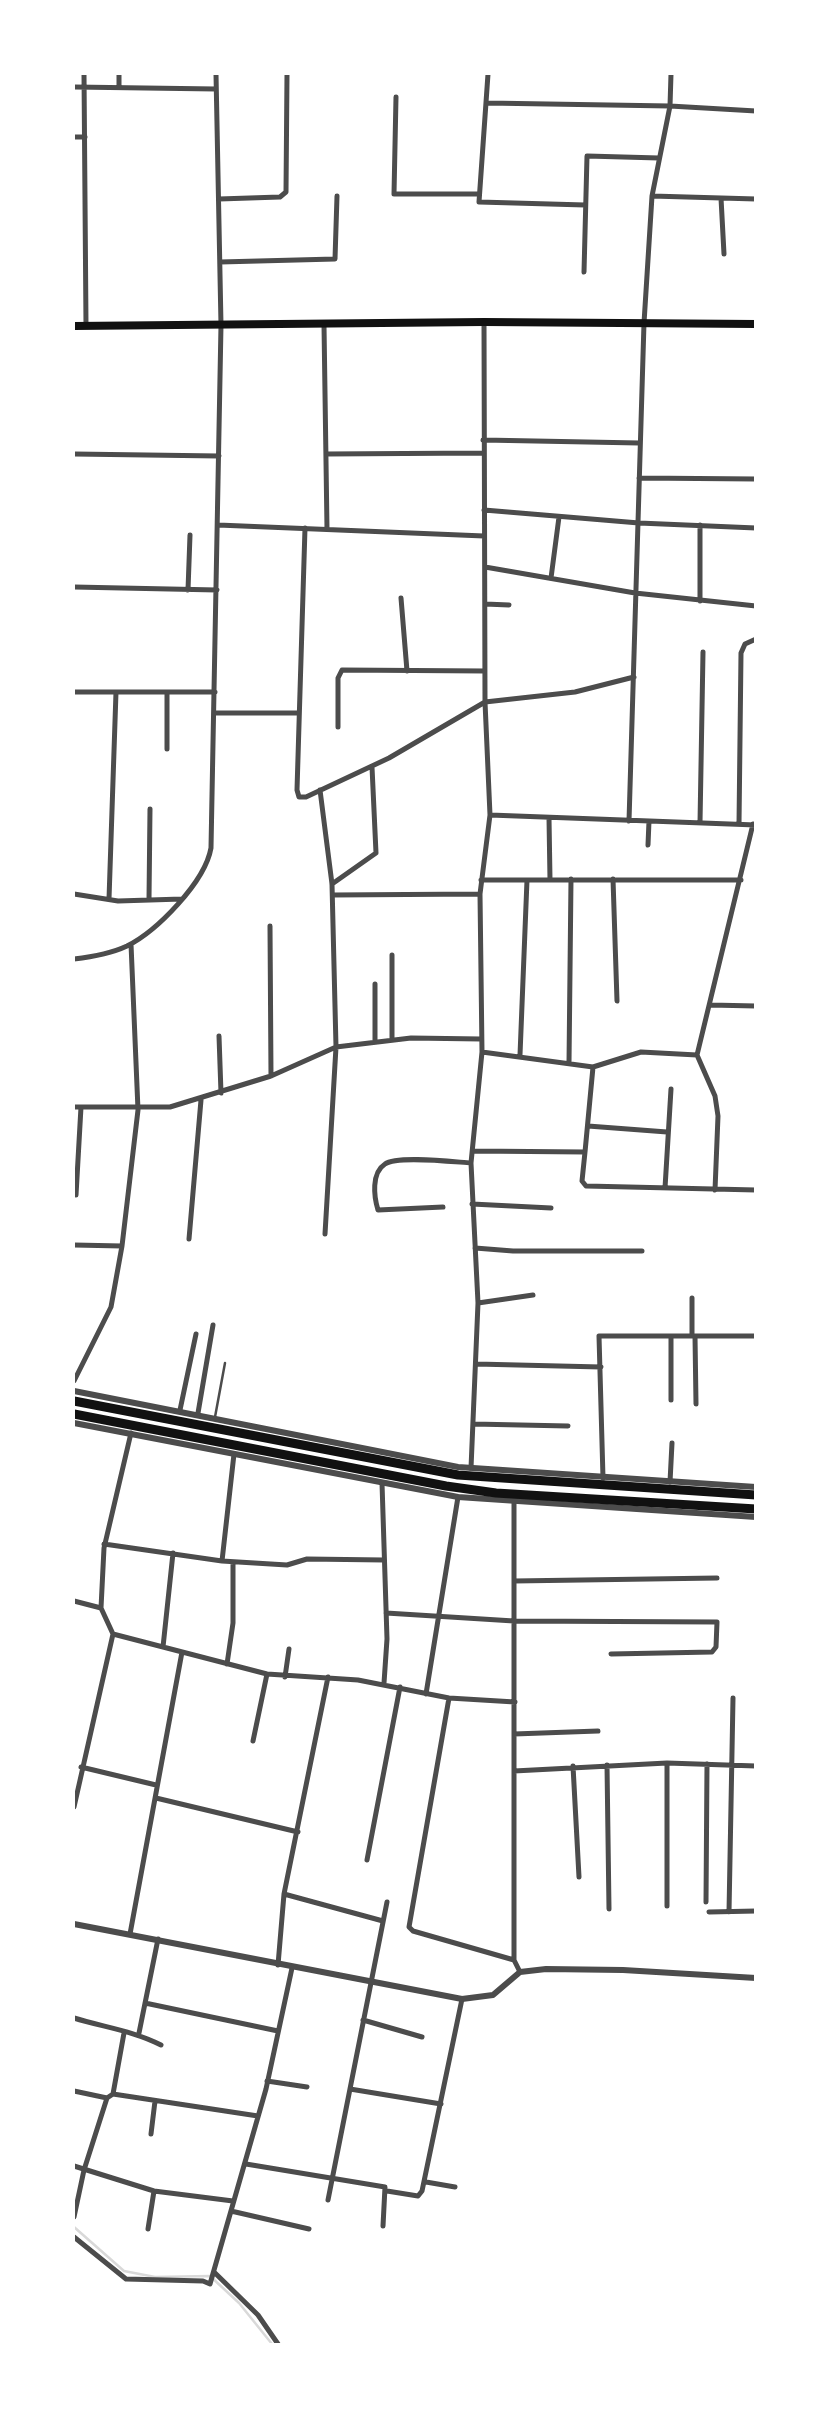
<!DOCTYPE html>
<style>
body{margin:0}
#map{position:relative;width:829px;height:2418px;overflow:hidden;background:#fff;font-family:Inter,sans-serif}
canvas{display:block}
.frame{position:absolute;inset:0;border:75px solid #fff;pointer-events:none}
</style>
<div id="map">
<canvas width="829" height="2418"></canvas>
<div class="frame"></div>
</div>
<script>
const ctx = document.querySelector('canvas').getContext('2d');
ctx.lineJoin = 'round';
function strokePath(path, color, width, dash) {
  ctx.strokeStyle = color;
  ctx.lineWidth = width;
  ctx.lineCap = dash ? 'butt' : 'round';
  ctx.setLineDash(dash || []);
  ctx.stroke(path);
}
strokePath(new Path2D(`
 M74 2227 124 2271 155 2277 210 2276 239 2303 272 2344`), '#d9d9d9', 2.5);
strokePath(new Path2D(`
 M215 1417 225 1363`), '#4c4c4c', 2.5);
strokePath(new Path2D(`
 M84 74 86 326
 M119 74V87
 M488 74 479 202 585 205
 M74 87 216 89
 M396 97 394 194H479
 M487 103 670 106 756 111
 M74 137H85
 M652 196 756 199
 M721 198 724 254
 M219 199 280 197 286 192 287 74
 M220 262 335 259 337 196
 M584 272 587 156 659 158
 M324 325 327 529
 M483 440 639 443
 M74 454 219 456
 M326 454 483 453
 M639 478 756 479
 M484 510 639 523 756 528
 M218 525 484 536
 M700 525V601
 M305 528 297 790 299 797H306L389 758 485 702 575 692 634 677
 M485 567 635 593 756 606
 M551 578 559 517
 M74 587 217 590
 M188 590 190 535
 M401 598 407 671
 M485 604 509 605
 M74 692H215
 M167 692V749
 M215 713H299
 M338 727V678L342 670 485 671
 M320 790 332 884 336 1047 325 1234
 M490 815 756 825
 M549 818 550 880
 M629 821 644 323 652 196 670 106 671 74
 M700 823 703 652
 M739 824 741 653 745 644 756 639
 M648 845 649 821
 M613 879 617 1001
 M481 880H741
 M332 884 376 853 372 767
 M74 894 118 901 182 899
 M333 895 480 894
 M109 899 116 692
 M149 899 150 809
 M270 926 271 1076
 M74 959C92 957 110 954 127 946 157 931 205 882 211 848L221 325 216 74
 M375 984V1041
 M710 1005 756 1006
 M219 1036 221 1093
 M392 1040V955
 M482 1052 593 1067 641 1052 697 1055
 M520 1055 527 880
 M569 1063 571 879
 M74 1107H170L271 1076 336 1047 411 1038 481 1039
 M588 1126 667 1132
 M473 1151 585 1152 582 1181 586 1186 756 1190
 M585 1152 593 1067
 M665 1188 671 1089
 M715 1190 718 1116 715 1096 697 1055 753 824
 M76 1195 81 1107
 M472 1204 551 1208
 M443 1207 378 1210C374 1197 371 1173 385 1164 397 1155 455 1162 471 1163
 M189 1239 201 1100
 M74 1245 122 1246
 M475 1248 513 1251H642
 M478 1303 533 1295
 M692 1336V1298
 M695 1336 696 1404
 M671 1337V1400
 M476 1364 601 1367
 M74 1381 111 1307 122 1246 138 1110 131 944
 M180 1410 196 1334
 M198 1413 213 1325
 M473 1424 568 1426
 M471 1468 478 1303 471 1163 482 1052 480 894 490 815 485 702 484 322
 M603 1478 599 1336H756
 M670 1482 672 1443
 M382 1483 387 1639 384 1683
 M514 1502V1960L520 1972
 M104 1544 222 1561 287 1565 307 1559 384 1560
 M222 1561 234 1454
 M514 1581 717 1578
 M74 1601 101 1608
 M386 1613 514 1621 717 1622 716 1647 712 1652 611 1654
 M113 1634 267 1674 358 1680 449 1698 515 1702
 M163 1647 173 1553
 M227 1664 233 1623V1562
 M285 1677 289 1649
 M426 1694 458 1497
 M449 1698 409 1927 413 1931 514 1960
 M514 1734 598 1731
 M253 1741 267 1674
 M667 1763V1906
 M607 1765 609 1909
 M573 1766 579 1877
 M81 1767 156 1785
 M514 1771 667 1763 756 1766
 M156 1798 298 1832
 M74 1807 113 1634 101 1608 104 1548 131 1433
 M367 1860 400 1687
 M284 1894 383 1921
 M706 1902 707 1764
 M709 1912 756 1911
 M729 1912 733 1698
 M130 1934 182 1652
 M278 1965 284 1894 328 1677
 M145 2003 278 2031
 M74 2018C103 2027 134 2031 161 2045
 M363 2020 422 2037
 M139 2033 158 1939
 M267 2081 307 2087
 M350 2089 441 2104
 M74 2091 107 2098
 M113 2094 258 2116
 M151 2134 155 2101
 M246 2164 385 2187 383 2226
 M74 2166 154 2191 233 2201
 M426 2182 455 2187
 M387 2191 418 2196 422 2191 462 1999
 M328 2200 387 1902
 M231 2211 309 2229
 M74 2217 84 2170 107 2098 113 2094 124 2033
 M148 2229 154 2191
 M74 2237 126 2279 203 2281 210 2284 266 2089 292 1968
 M214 2272 258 2315 278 2344`), '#4c4c4c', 5);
strokePath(new Path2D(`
 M74 1391 458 1467 756 1487
 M74 1423 458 1497 756 1517
 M74 1924 462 1999 493 1995 520 1972 546 1969 623 1970 756 1978`), '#4c4c4c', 6);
strokePath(new Path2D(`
 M74 326 484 322 756 324`), '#111', 8);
strokePath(new Path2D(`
 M74 1401 458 1475 756 1495
 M74 1414 446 1486 496 1493 756 1509`), '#111', 9);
</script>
